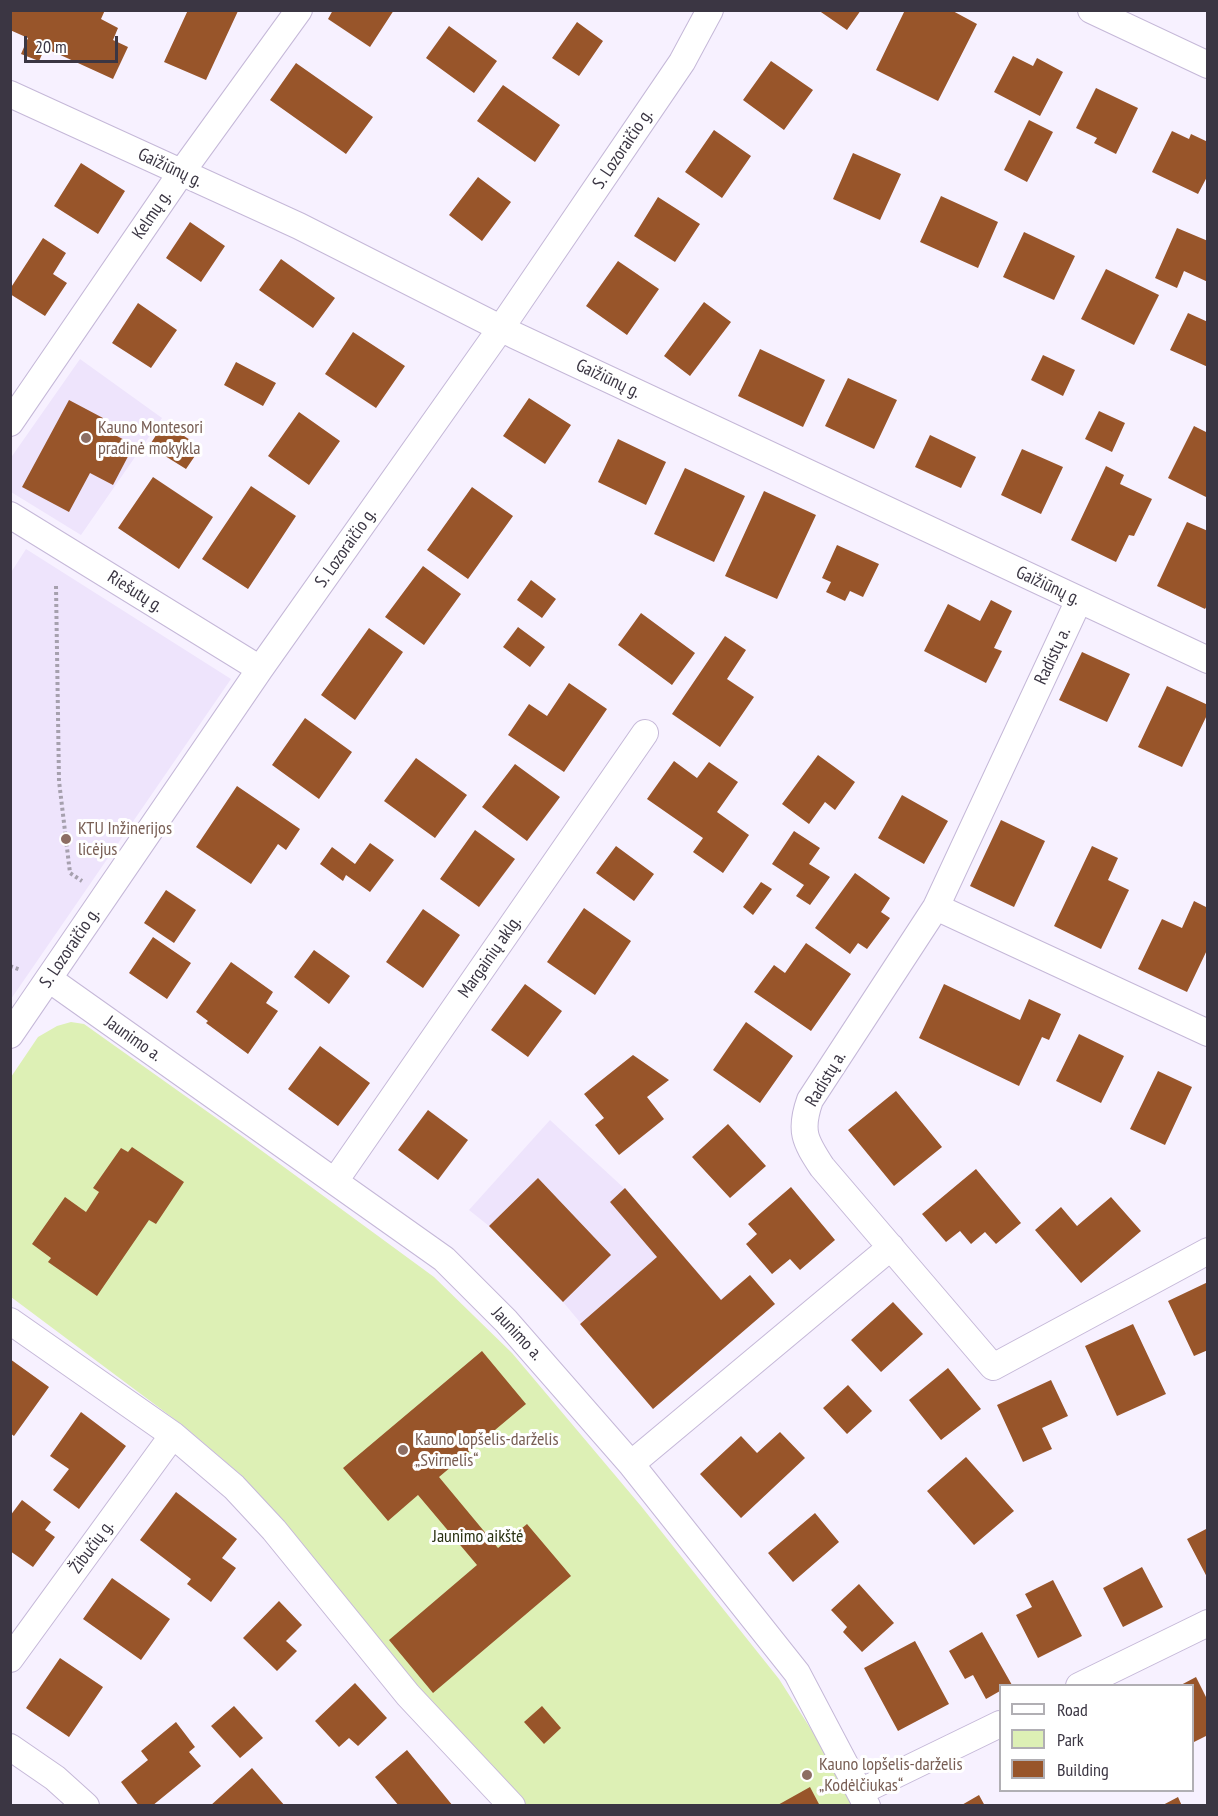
<!DOCTYPE html>
<meta charset="utf-8">
<style>
body{margin:0}
#map{position:relative;width:1218px;height:1816px;overflow:hidden;background:#f7f1ff;font-family:"PT Sans Narrow",sans-serif}
canvas{display:block}
.frame{position:absolute;inset:0;border:12px solid #3b3643;pointer-events:none}
.legend{position:absolute;left:999px;top:1684px;width:195px;height:108px;box-sizing:border-box;background:#fff;border:2px solid #b1afb4;margin:0;padding:8px 10px;list-style:none;font-size:18px;color:#3b3643}
.legend li{display:flex;align-items:center;gap:12px;height:30px}
.legend b{width:30px;border:2px solid #b1afb4}
.scale{position:absolute;left:24px;top:36px;width:94px;height:27px;box-sizing:border-box;border:3px solid #3b3643;border-top:0;padding-left:8px;font-size:18px;line-height:21px;white-space:nowrap;color:#3b3643;-webkit-text-stroke:4px #fff;paint-order:stroke}
</style>
<div id="map">
<canvas width="1218" height="1816"></canvas>
<div class="frame"></div>
<ul class="legend">
<li><b style="height:8px;background:#fff"></b>Road</li>
<li><b style="height:16px;background:#ddf0b5"></b>Park</li>
<li><b style="height:16px;background:#98552a"></b>Building</li>
</ul>
<div class="scale">20 m</div>
</div>
<script>
const ctx = document.querySelector('canvas').getContext('2d');
ctx.lineJoin = 'round';
function paint(path, color) {
  ctx.fillStyle = color;
  ctx.fill(path, 'evenodd');
}
function strokePath(path, color, width, dash) {
  ctx.strokeStyle = color;
  ctx.lineWidth = width;
  ctx.lineCap = dash ? 'butt' : 'round';
  ctx.setLineDash(dash || []);
  ctx.stroke(path);
}
function drawText(font, color, halo, rows, align = 'center') {
  ctx.font = font + ' "PT Sans Narrow",sans-serif';
  ctx.lineWidth = 6;
  ctx.setLineDash([]);
  ctx.textBaseline = 'middle';
  ctx.strokeStyle = halo;
  ctx.fillStyle = color;
  for (const [text, x, y, turn = 0] of rows) {
    ctx.save();
    ctx.translate(x, y);
    ctx.rotate((+turn || 0) * Math.PI / 180);
    ctx.textAlign = isNaN(turn) ? turn : align;
    if (halo) ctx.strokeText(text, 0, 0);
    ctx.fillText(text, 0, 0);
    ctx.restore();
  }
}
paint(new Path2D(`
 M80 359 162 418 81 535 11 492 10 459Z
 M26 549 231 679 11 999 10 574Z
 M550 1120 625 1189 721 1299 750 1275 775 1304 653 1409 563 1302 489 1226 469 1210Z`), '#eee4fc');
paint(new Path2D(`
 M71 1022 84 1024 243 1137 434 1277 512 1353 641 1506 779 1679 821 1745 853 1805H525L381 1645 240 1474 185 1427 11 1297V1077L38 1037 57 1026Z`), '#ddf0b5');
paint(new Path2D(`
 M10 10H105L101 19 118 28 113 40 128 47 113 79 45 48 39 61 21 54 28 38 10 30Z
 M188 10 238 11 206 80 164 62Z
 M333 10H394L370 47 328 19Z
 M818 10H861L847 30Z
 M905 10H951L977 24 938 101 876 70Z
 M577 22 603 41 579 76 552 58Z
 M449 26 497 61 474 93 426 58Z
 M1013 56 1033 66 1037 58 1063 72 1040 116 994 92Z
 M771 61 813 90 784 130 743 100Z
 M296 63 373 117 346 154 270 100Z
 M503 85 560 125 535 162 477 121Z
 M1096 88 1138 108 1116 154 1094 143 1097 138 1076 128Z
 M1029 120 1053 132 1027 182 1004 170Z
 M714 130 751 156 722 198 685 172Z
 M1172 131 1189 139 1191 134 1208 142V175L1198 194 1152 172Z
 M853 153 901 174 880 220 833 199Z
 M81 163 125 191 98 234 54 206Z
 M478 177 511 202 482 241 449 215Z
 M941 196 998 222 978 268 920 242Z
 M658 197 700 224 675 262 634 236Z
 M190 222 225 246 201 282 166 258Z
 M1177 228 1208 241V282L1184 271 1177 288 1155 278Z
 M1024 232 1075 256 1054 300 1003 277Z
 M43 238 66 253 53 274 67 283 45 316 10 294V289Z
 M281 259 335 298 313 328 259 290Z
 M618 261 659 289 627 335 586 306Z
 M1106 269 1159 295 1134 345 1081 319Z
 M704 302 731 322 690 376 664 356Z
 M138 303 177 330 151 368 112 343Z
 M1188 313 1208 322V367L1170 350Z
 M353 332 405 366 376 408 325 374Z
 M760 349 825 380 803 427 738 396Z
 M1043 355 1075 370 1063 396 1031 380Z
 M236 362 276 383 263 406 224 385Z
 M848 378 897 400 874 449 825 426Z
 M529 398 571 425 545 464 503 436Z
 M69 400 103 418 98 426 134 445 113 485 90 473 69 512 22 487Z
 M1099 411 1125 423 1112 452 1085 439Z
 M299 412 340 441 309 485 268 456Z
 M164 423 201 447 186 469 149 446Z
 M1194 426 1208 433V498L1168 478Z
 M930 435 976 457 961 488 915 467Z
 M618 439 666 462 646 505 598 482Z
 M1022 449 1063 467 1041 514 1001 495Z
 M1106 466 1124 475 1120 484 1152 499 1134 536 1129 535 1116 562 1071 540Z
 M685 468 745 496 714 562 654 534Z
 M153 477 213 517 179 569 118 528Z
 M251 486 296 516 248 589 202 559Z
 M472 487 513 516 468 579 427 550Z
 M764 491 816 515 777 599 725 576Z
 M1187 522 1208 531V604L1205 609 1157 586Z
 M837 545 879 564 863 597 850 591 845 601 826 592 831 582 822 578Z
 M423 566 461 594 424 645 385 617Z
 M531 580 556 599 542 618 517 600Z
 M991 600 1012 611 994 648 1002 651 986 683 924 651 948 604 980 621Z
 M641 613 695 653 672 685 618 645Z
 M518 627 545 647 530 667 503 647Z
 M369 628 403 652 355 720 321 695Z
 M725 636 746 650 727 679 754 697 720 747 672 714Z
 M1082 652 1130 674 1107 722 1059 700Z
 M569 683 607 709 564 772 508 735 529 704 547 716Z
 M1167 686 1208 705V713L1182 767 1138 747Z
 M305 718 352 752 319 799 272 765Z
 M818 755 855 782 835 810 825 802 809 824 782 804Z
 M416 758 467 795 435 838 384 801Z
 M674 761 697 778 709 762 738 782 717 812 749 835 723 873 693 852 703 838 647 799Z
 M515 764 560 797 527 841 482 807Z
 M237 786 300 829 286 850 278 844 251 884 196 847Z
 M902 795 948 821 924 864 878 838Z
 M1001 820 1045 841 1014 907 970 886Z
 M475 830 515 859 479 907 440 879Z
 M794 831 820 848 809 864 830 877 810 905 796 896 804 885 772 864Z
 M370 843 394 860 370 892 346 875 343 881 320 864 332 847 355 864Z
 M616 846 654 874 634 901 596 873Z
 M1092 846 1118 858 1108 880 1129 890 1101 949 1054 926Z
 M855 873 890 898 881 912 890 918 867 949 858 943 850 954 815 928Z
 M761 882 772 889 753 915 743 907Z
 M166 890 196 910 174 943 144 923Z
 M1194 901 1208 908V948L1187 992 1138 969 1162 919 1182 928Z
 M584 908 631 941 595 995 547 962Z
 M423 909 460 935 423 988 386 962Z
 M153 937 191 963 167 999 129 973Z
 M806 943 851 974 811 1031 754 992 774 965 785 973Z
 M314 950 350 976 329 1004 294 977Z
 M231 962 273 992 266 1003 278 1011 248 1054 206 1023 208 1021 196 1012Z
 M525 984 562 1011 528 1057 491 1030Z
 M944 984 1020 1020 1029 999 1061 1014 1049 1040 1042 1037 1019 1086 919 1038Z
 M746 1022 793 1056 760 1103 713 1070Z
 M1079 1034 1124 1056 1101 1103 1056 1081Z
 M320 1046 370 1083 338 1126 288 1089Z
 M633 1055 669 1080 647 1097 664 1119 619 1155 595 1125 604 1118 584 1094Z
 M1158 1071 1192 1087 1165 1145 1130 1129Z
 M896 1091 942 1147 894 1186 848 1130Z
 M428 1110 468 1140 438 1180 398 1150Z
 M728 1124 766 1166 730 1198 692 1157Z
 M132 1147 184 1182 156 1224 149 1220 97 1296 48 1262 51 1258 32 1244 65 1197 86 1212 99 1192 93 1188 121 1148 128 1152Z
 M976 1169 1021 1223 996 1244 985 1232 971 1244 960 1231 946 1242 922 1214Z
 M538 1178 611 1255 563 1302 489 1226Z
 M791 1187 835 1240 800 1270 790 1259 772 1274 746 1244 757 1234 748 1224Z
 M625 1188 721 1300 750 1275 775 1304 653 1409 580 1324 657 1257 610 1202Z
 M1111 1197 1141 1231 1081 1283 1035 1230 1061 1207 1077 1226Z
 M1208 1282V1350L1194 1356 1168 1301Z
 M893 1302 923 1334 881 1372 851 1340Z
 M1133 1324 1166 1394 1117 1416 1085 1346Z
 M482 1351 526 1404 439 1477 498 1548 527 1524 571 1576 433 1693 389 1640 477 1565 418 1495 388 1521 343 1468Z
 M10 1359 49 1387 14 1436 10 1433Z
 M948 1368 981 1409 941 1440 909 1400Z
 M1051 1380 1068 1416 1042 1428 1052 1449 1023 1462 997 1405Z
 M848 1385 872 1411 847 1434 823 1408Z
 M81 1412 126 1446 79 1509 53 1490 69 1469 50 1456Z
 M780 1432 805 1458 741 1518 700 1474 741 1436 757 1453Z
 M966 1457 1014 1511 974 1545 927 1491Z
 M176 1492 237 1539 222 1558 236 1568 211 1602 187 1584 191 1579 140 1540Z
 M22 1500 51 1522 45 1530 55 1537 33 1567 10 1551V1516Z
 M815 1513 839 1542 793 1582 768 1553Z
 M1208 1528V1579L1187 1539Z
 M1142 1567 1163 1607 1123 1627 1103 1588Z
 M112 1578 170 1619 141 1660 83 1619Z
 M1053 1580 1082 1636 1038 1658 1016 1615 1032 1607 1025 1594Z
 M859 1584 894 1623 862 1652 843 1632 847 1627 831 1610Z
 M279 1601 302 1625 286 1641 297 1651 277 1671 243 1638Z
 M982 1632 1012 1685 1000 1686V1691L986 1699 973 1675 965 1679 949 1651Z
 M915 1641 949 1704 898 1731 864 1668Z
 M60 1658 103 1687 69 1737 26 1708Z
 M1196 1677 1208 1701V1735L1192 1743V1686H1179Z
 M355 1683 387 1718 358 1746 349 1738 339 1747 315 1721Z
 M234 1706 263 1738 240 1758 211 1726Z
 M542 1706 561 1728 544 1744 524 1722Z
 M176 1722 195 1747 189 1752 201 1766 152 1806H139L121 1782 148 1760 141 1751Z
 M407 1750 453 1806H399L375 1777Z
 M252 1768 285 1806H210Z
 M810 1787 820 1806H776Z
 M979 1795 985 1806H960Z
 M1178 1797 1182 1806H1161Z`), '#98552a');
const street = new Path2D(`
 M1091 10 1208 65
 M10 94 299 226 514 335 1208 660
 M10 423 181 173 299 10
 M10 515 260 669
 M936 907 1079 600
 M49 979 444 1259 506 1321 631 1464 797 1673 867 1806
 M1208 1033 936 907 810 1100C799 1131 805 1141 822 1167L993 1367 1208 1251
 M10 1035 260 669 501 328 682 62 710 10
 M335 1181 645 733
 M10 1321 173 1435 234 1487 274 1530 408 1695 512 1806
 M631 1464 891 1247
 M10 1659 173 1435
 M1079 1686 1208 1623
 M10 1747 55 1778 86 1806
 M860 1792 1000 1724`);
strokePath(street, '#c5b8d8', 28);
strokePath(new Path2D(`
 M56 586 59 781 70 873 82 881
 M10 966 21 970`), '#a6a0ae', 4, [3, 3]);
strokePath(street, '#fff', 26);
for (const [x, y, r, color] of [
 [86,438,6,"#8d6e63"],
 [66,839,6,"#8d6e63"],
 [403,1450,6,"#8d6e63"],
 [807,1775,6,"#8d6e63"]
]) {
  const dot = new Path2D();
  dot.arc(x, y, r, 0, 2 * Math.PI);
  ctx.fillStyle = color;
  ctx.fill(dot);
  strokePath(dot, '#fff', 2);
}
drawText('18px', '#3b3643', '#fff', [
 ["S. Lozoraičio g.",623,149,-56],
 ["Gaižiūnų g.",170,168,25],
 ["Kelmų g.",152,215,-56],
 ["Gaižiūnų g.",608,379,25],
 ["S. Lozoraičio g.",346,548,-55],
 ["Gaižiūnų g.",1048,586,25],
 ["Riešutų g.",135,592,32],
 ["Radistų a.",1053,656,-65],
 ["S. Lozoraičio g.",70,948,-56],
 ["Margainių aklg.",490,957,-55],
 ["Jaunimo a.",133,1039,35],
 ["Radistų a.",826,1079,-59],
 ["Jaunimo a.",517,1334,47],
 ["Žibučių g.",92,1547,-54]
]);
drawText('18px', '#785e54', '#fff', [
 ["Kauno Montesori",98,428],
 ["pradinė mokykla",98,449],
 ["KTU Inžinerijos",78,829],
 ["licėjus",78,850],
 ["Kauno lopšelis-darželis",415,1440],
 ["„Svirnelis“",415,1461],
 ["Kauno lopšelis-darželis",819,1765],
 ["„Kodėlčiukas“",819,1786]
], 'left');
drawText('18px', '#293211', '#fff', [
 ["Jaunimo aikštė",478,1537]
]);
</script>
